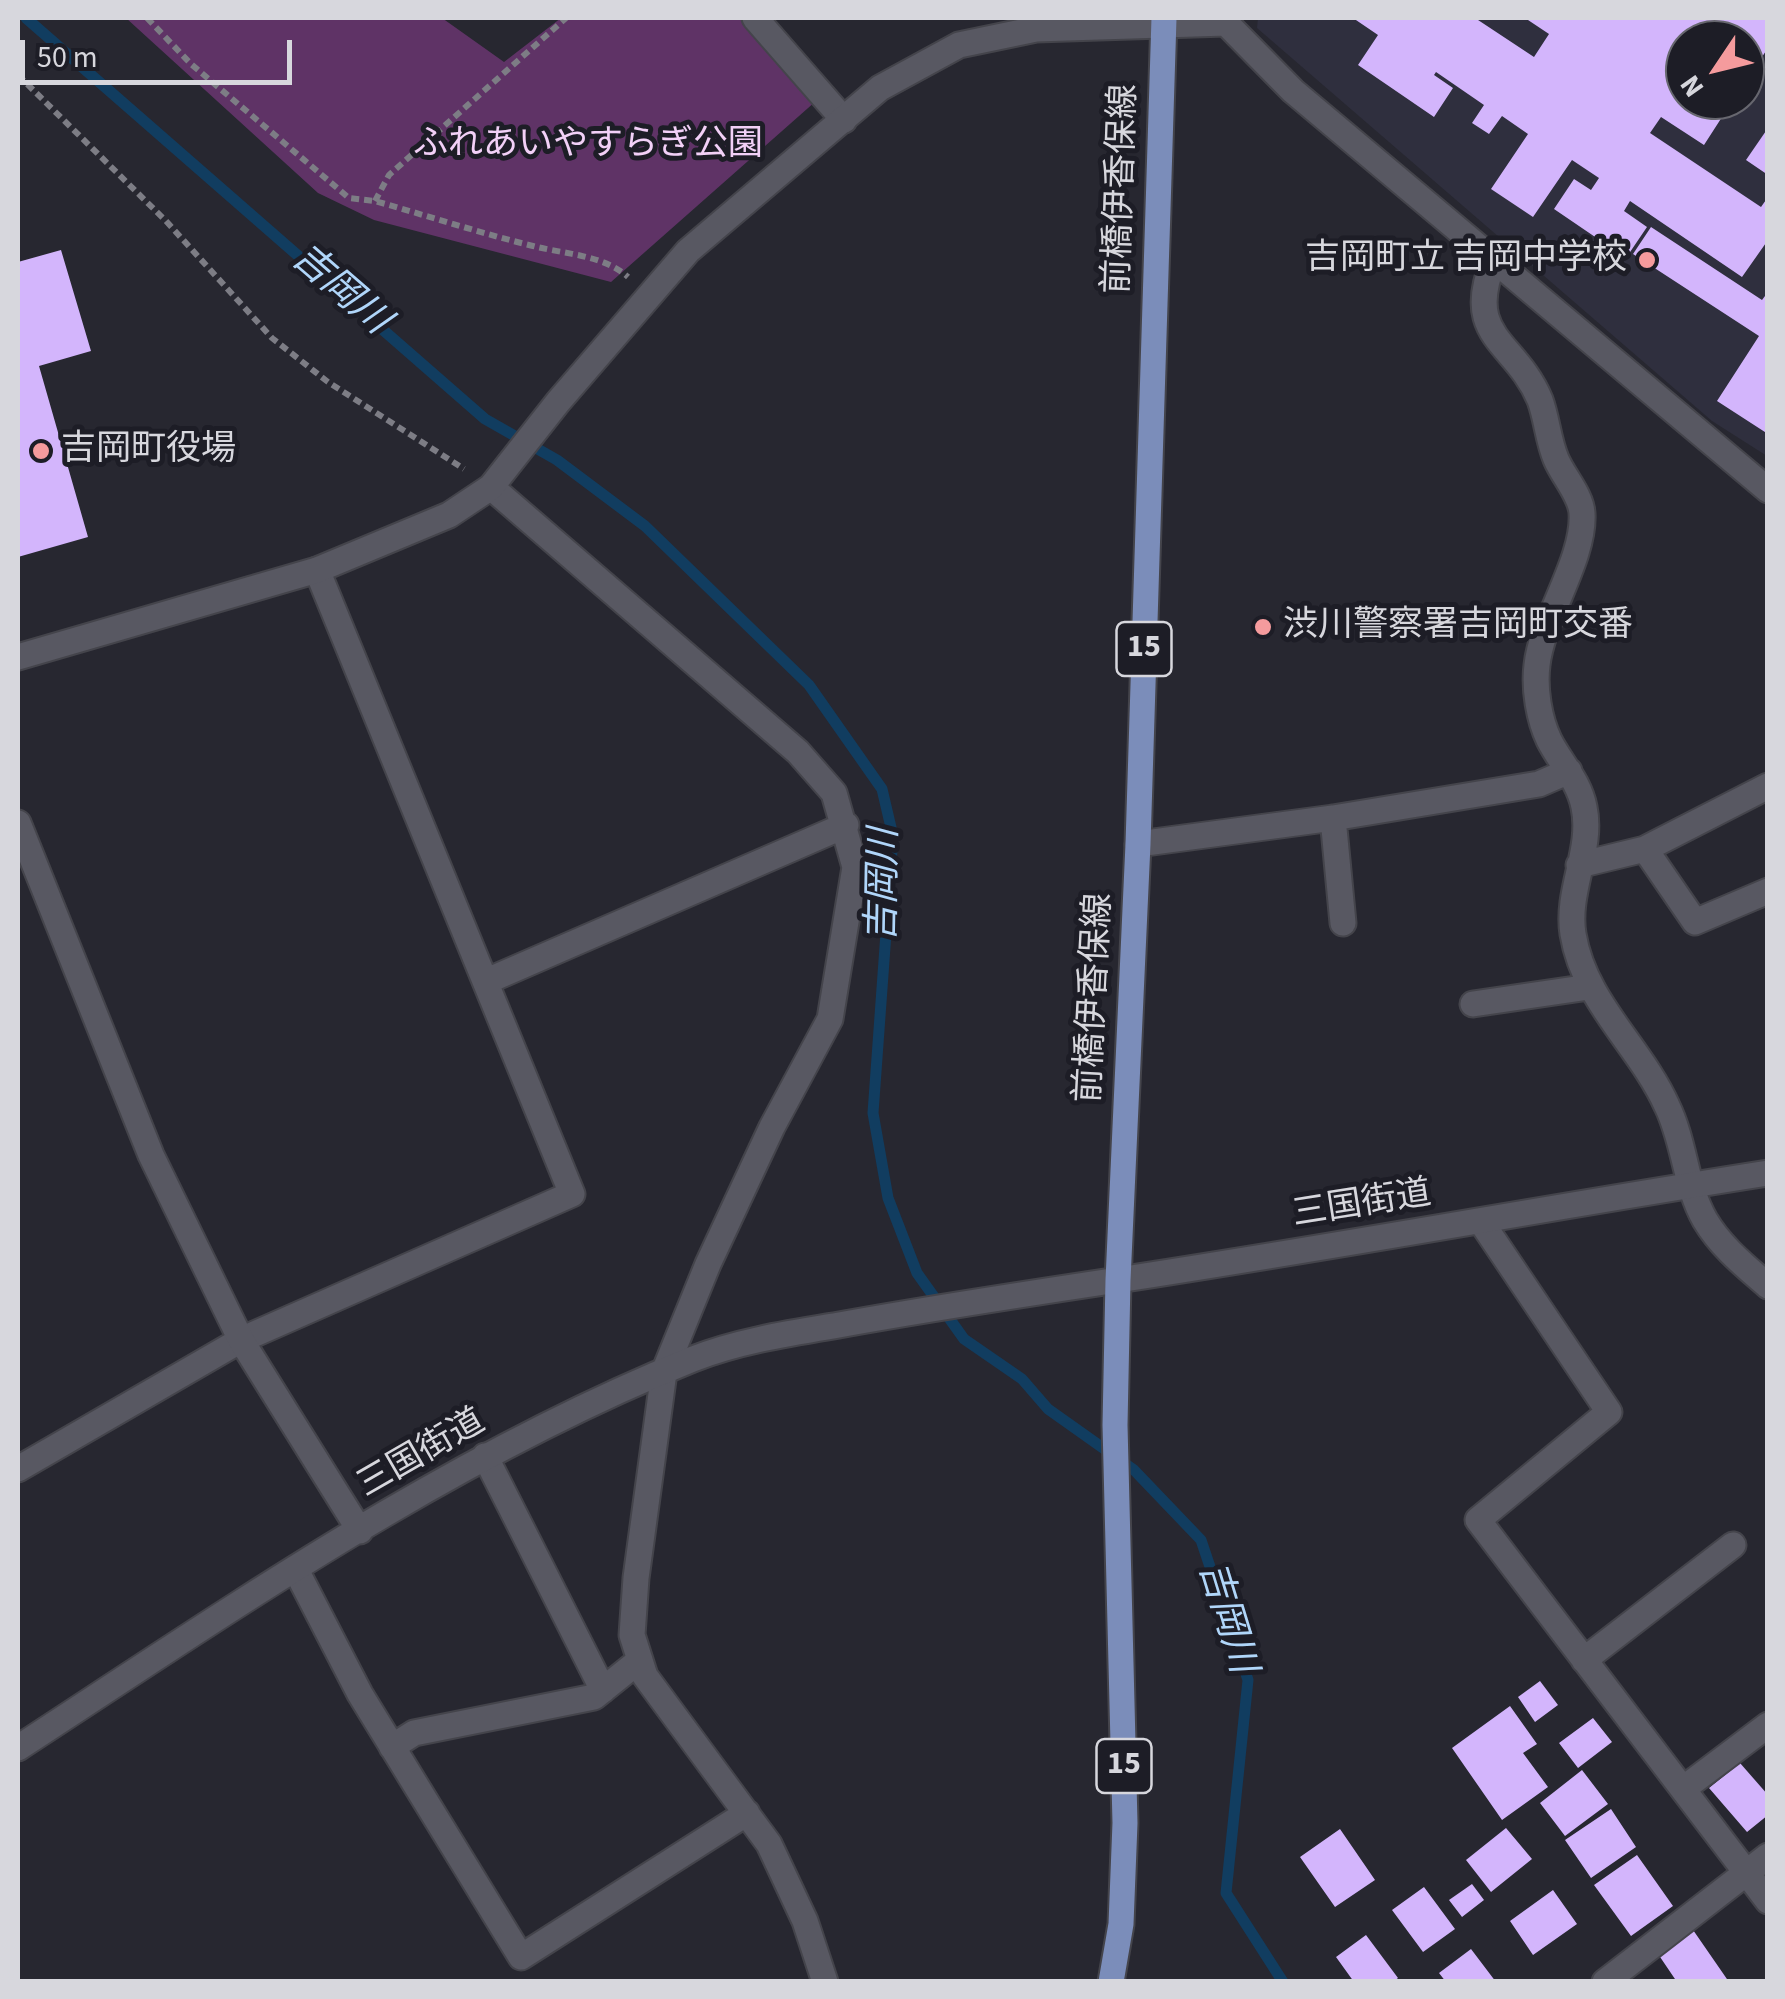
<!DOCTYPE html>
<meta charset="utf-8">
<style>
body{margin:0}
#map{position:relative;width:1785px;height:1999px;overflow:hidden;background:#272730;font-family:"Source Sans 3",sans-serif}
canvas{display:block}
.frame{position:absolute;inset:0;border:20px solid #d7d7dd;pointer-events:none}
.north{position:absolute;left:1665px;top:20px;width:100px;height:100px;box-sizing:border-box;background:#1d1d26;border:2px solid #67676f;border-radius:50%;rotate:235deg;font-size:28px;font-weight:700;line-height:40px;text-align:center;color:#d7d7dd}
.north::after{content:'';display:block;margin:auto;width:35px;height:45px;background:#f59b9d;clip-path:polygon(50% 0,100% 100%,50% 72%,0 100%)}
.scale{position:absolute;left:20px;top:40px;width:272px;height:45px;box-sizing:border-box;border:5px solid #d7d7dd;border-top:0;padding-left:12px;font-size:30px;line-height:35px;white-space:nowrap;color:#d7d7dd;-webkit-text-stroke:8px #1d1d26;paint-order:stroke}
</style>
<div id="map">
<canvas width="1785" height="1999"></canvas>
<div class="frame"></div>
<div class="north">N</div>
<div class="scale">50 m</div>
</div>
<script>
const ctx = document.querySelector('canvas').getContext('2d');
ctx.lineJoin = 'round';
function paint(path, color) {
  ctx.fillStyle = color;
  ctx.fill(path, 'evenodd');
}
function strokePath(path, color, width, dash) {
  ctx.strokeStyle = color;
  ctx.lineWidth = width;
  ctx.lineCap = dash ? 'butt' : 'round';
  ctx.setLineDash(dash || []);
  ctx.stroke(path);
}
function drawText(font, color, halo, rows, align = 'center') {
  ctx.font = font + ' "Source Sans 3","Noto Sans JP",sans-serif';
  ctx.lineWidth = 10;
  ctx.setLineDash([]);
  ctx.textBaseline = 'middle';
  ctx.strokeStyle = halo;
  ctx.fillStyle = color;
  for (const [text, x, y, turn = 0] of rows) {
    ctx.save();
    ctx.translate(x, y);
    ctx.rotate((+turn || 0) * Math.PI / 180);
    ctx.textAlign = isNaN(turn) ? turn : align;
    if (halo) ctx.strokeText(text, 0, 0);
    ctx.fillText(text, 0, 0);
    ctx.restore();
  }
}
paint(new Path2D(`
 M1258 18H1767V456L1712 421 1257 28ZM1685 40H1745V100H1685Z`), '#2f2f3e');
paint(new Path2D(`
 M126 18H442L504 62 561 18H740L816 101 611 282 374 220 318 193Z`), '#5f3366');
strokePath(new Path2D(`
 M26 18 485 419 557 460 645 526 809 685 882 789 893 836 873 1113 888 1198 917 1273 964 1339 1022 1379 1048 1409 1134 1470 1201 1540 1248 1680 1226 1893 1283 1982`), '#113d60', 11);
paint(new Path2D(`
 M1353 18H1475L1534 57 1549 34 1525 18H1768V48L1745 82V40H1685V100H1733L1704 145 1661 117 1650 133 1761 207 1768 197V240L1742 277 1630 201 1624 211 1647 227 1626 258 1554 209 1574 179 1591 190 1599 178 1572 160 1533 217 1491 189 1528 134 1502 116 1489 134 1472 123 1484 105 1436 72 1434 75 1453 88 1434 117 1358 65 1378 35Z
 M1768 128V175L1746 160Z
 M1651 227 1762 300 1768 292V434L1717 401 1759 336 1633 254Z
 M61 250 91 351 39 366 88 537 18 557V262Z
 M1540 1681 1558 1705 1535 1722 1518 1697Z
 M1510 1706 1537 1744 1523 1753 1548 1787 1502 1820 1452 1748Z
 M1593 1718 1612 1742 1578 1768 1559 1743Z
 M1740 1763 1768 1795V1815L1747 1832 1709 1788Z
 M1582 1770 1608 1804 1565 1836 1540 1803Z
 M1611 1809 1636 1847 1591 1878 1565 1840Z
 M1506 1828 1532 1859 1491 1892 1466 1860Z
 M1340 1829 1375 1880 1335 1907 1300 1857Z
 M1637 1855 1673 1906 1631 1936 1594 1885Z
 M1472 1884 1484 1900 1462 1917 1449 1900Z
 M1424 1887 1455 1929 1423 1952 1392 1910Z
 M1553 1890 1577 1924 1533 1955 1510 1921Z
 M1691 1927 1729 1982H1677L1656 1951Z
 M1366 1935 1398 1978 1393 1982H1354L1336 1957Z
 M1471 1949 1496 1982H1446L1439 1973Z`), '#d3b5fc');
const minor = new Path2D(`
 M755 18 844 120
 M1494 260C1462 338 1515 340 1540 400 1547 419 1548 440 1556 459 1563 476 1581 495 1582 513 1585 559 1542 618 1537 665 1534 689 1539 719 1549 740 1560 762 1579 781 1584 807 1593 849 1566 891 1573 934 1584 1002 1640 1046 1667 1106 1685 1143 1685 1185 1705 1220 1721 1247 1745 1266 1768 1286
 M491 487 798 752 834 793 855 867 830 1019 772 1127 708 1264 664 1372 636 1578 632 1635 645 1676 769 1844 805 1921 825 1982
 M1333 818 1343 923
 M1138 844 1333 818 1539 784 1569 771
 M1645 849 1695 922 1768 891
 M1579 865 1645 849 1768 786
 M487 981 846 825
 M1473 1004 1589 987
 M1482 1223 1609 1412 1478 1520 1768 1901
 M485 1456 603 1690
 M18 1469 241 1340 572 1194 317 570
 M296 1570 360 1694 521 1957 747 1813
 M1584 1660 1733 1545
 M392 1747 414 1733 594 1697 640 1660
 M1683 1789 1768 1725
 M1605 1982 1768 1856`);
const tertiary = new Path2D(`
 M18 657 317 570 449 515 491 487 558 402 688 251 880 88 959 45 1036 29 1226 23 1293 91 1768 490
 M18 823 151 1155 241 1340 360 1531
 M18 1748C234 1607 452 1456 693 1359 738 1341 791 1333 839 1325 932 1308 1025 1294 1118 1280 1335 1247 1551 1207 1768 1173`);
const primary = new Path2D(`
 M1111 1982 1121 1924 1125 1823 1115 1425 1118 1280 1138 844 1164 18`);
strokePath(minor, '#44444b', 29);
strokePath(tertiary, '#44444b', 29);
strokePath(primary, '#44444b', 29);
strokePath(new Path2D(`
 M147 18 191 64 349 198 375 201C428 216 480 233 533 246 564 254 604 255 628 277
 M18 75 166 221 272 338 328 382 464 469
 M375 201 389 175 566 18`), '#7d7d85', 6, [8, 5]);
strokePath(minor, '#585862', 25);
strokePath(tertiary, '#585862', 25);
strokePath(primary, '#7b8dba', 25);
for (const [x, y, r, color] of [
 [1647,260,10,"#f59b9d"],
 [41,451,10,"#f59b9d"],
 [1263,627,10,"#f59b9d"]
]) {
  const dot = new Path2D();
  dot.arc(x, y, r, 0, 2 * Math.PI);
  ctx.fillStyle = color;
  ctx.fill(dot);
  strokePath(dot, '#1d1d26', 4);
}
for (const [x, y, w] of [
 [1144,649,55],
 [1124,1766,55]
]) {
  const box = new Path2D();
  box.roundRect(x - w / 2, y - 27, w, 54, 8);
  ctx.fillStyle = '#1d1d26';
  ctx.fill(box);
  strokePath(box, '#d7d7dd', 2.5);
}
drawText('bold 32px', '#d7d7dd', null, [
 ["15",1144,649],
 ["15",1124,1766]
]);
drawText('35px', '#f2d0f7', '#1d1d26', [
 ["ふれあいやすらぎ公園",588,146]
]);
drawText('35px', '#d7d7dd', '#1d1d26', [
 ["前橋伊香保線",1123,189,-88],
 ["前橋伊香保線",1096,998,-87],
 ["三国街道",1362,1206,-9],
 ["三国街道",422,1455,-30]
]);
drawText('35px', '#d7d7dd', '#1d1d26', [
 ["吉岡町立 吉岡中学校",1627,260,"right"],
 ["吉岡町役場",61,451],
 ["渋川警察署吉岡町交番",1283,627]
], 'left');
drawText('italic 38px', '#b0d6fa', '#1d1d26', [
 ["吉岡川",339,291,41],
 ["吉岡川",886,885,-89],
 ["吉岡川",1225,1618,73]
]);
</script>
